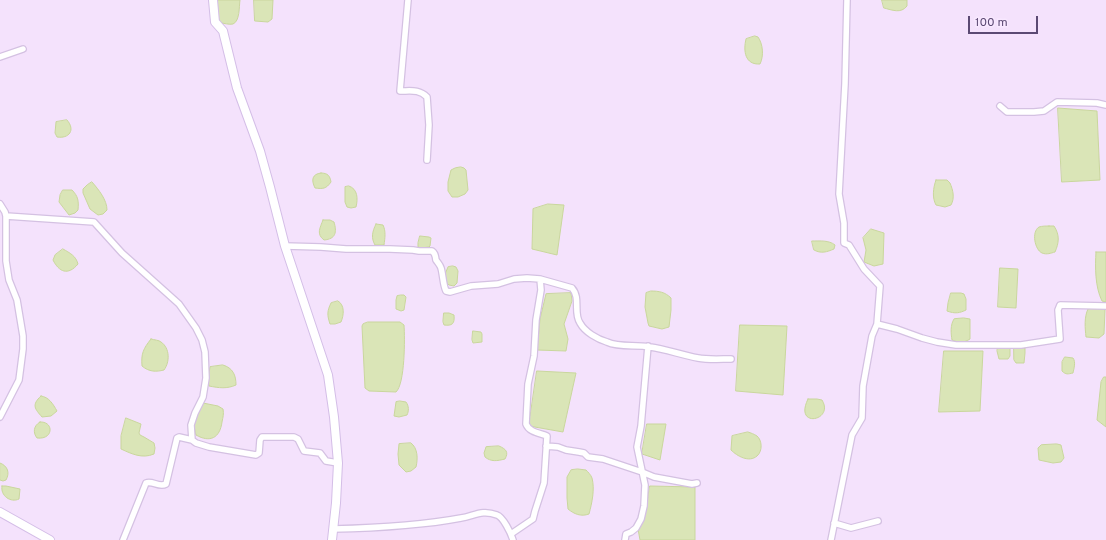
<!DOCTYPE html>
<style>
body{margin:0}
#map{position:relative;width:1106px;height:540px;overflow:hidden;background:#f4e2fc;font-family:Overpass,sans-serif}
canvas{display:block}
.scale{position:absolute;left:968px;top:16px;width:70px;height:18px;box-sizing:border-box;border:2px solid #5b4973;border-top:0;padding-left:5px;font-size:12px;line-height:14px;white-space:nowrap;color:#5b4973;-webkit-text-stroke:3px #f8e8ff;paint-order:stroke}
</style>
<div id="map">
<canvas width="1106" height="540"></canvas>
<div class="scale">100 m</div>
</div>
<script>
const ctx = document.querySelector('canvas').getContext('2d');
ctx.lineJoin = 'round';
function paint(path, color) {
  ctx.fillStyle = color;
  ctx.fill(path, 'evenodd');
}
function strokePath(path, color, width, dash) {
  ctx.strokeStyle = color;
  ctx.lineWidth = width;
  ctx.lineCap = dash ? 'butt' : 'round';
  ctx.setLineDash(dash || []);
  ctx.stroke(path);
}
const water = new Path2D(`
 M217 0H240C239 7 240 21 233 24 229 25 224 23 220 23L218 20Z
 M254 0H273L272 19 268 22 255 21Z
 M882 0H907V6C901 14 892 10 884 8Z
 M755 36 758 37C763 44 764 56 760 64 745 65 743 51 746 39Z
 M1058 108 1097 111 1100 180 1062 182Z
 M67 120C76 130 69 139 57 137L55 133 56 122Z
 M461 167 464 168 466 170 468 190 465 194 458 197H452L448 191V182L451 170 455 168Z
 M321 173C328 173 330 176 331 182 326 189 323 189 315 188 311 180 312 174 321 173Z
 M936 180H947L950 183C953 190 955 198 951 205L945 207 936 205C932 198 933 188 936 180Z
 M92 182C99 190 107 200 107 210L103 214 98 215 90 209 83 193V189L87 185Z
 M349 186C358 189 358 199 356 207L351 208 347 207 345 202V187Z
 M63 190H72C78 196 79 201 78 210L75 213 69 215 59 202 60 195Z
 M548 204 564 205 557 255 532 249 533 209Z
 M323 220H330L334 222C337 232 336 239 324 240 316 234 320 228 323 220Z
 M376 224 383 225C386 231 385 238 384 245H375C371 238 372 232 376 224Z
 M1049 226H1054C1060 235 1059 243 1055 252 1051 253 1047 255 1042 253 1035 250 1031 232 1039 227 1042 226 1046 226 1049 226Z
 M871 229 884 233 883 264 874 266 864 262 866 250 863 238Z
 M420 236 429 237 431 238 430 246 429 247 421 248 418 247V243Z
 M812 241C820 241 829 240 835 245L834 249C827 252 821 254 814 250Z
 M63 249C70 253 76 256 78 264 68 276 59 272 53 260L55 255Z
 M1096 252H1106V302L1102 301C1095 287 1095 267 1096 252Z
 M453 266 456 267 458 271 457 283 454 286 449 285 447 283 445 274 448 267Z
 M1000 268 1018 269 1016 308 998 307Z
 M651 291C659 291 665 292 671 298V310L669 327 662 329 649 326 648 323 645 307 646 293Z
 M571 293 572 301 564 324 568 339 566 351 537 350 540 319 546 294Z
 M951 293H961L964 294 966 299V310C960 313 955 314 947 311L948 303Z
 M401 295H404L406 297 404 310 401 311 396 309V300L397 296Z
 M338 301C345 305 344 315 341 322L335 324H330C327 315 327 311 331 303Z
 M1099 307 1105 308V310L1104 334 1099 338 1086 337C1085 328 1084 317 1088 309Z
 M444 313H449L454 315C455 324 452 326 444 325L443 322Z
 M964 318 970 319V339C964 343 958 343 952 340 951 334 950 325 954 319Z
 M368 322H400L404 325C405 338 405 384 396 392L369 391 365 388 362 326 363 324Z
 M740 325 787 326 783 395 736 391Z
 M473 331 481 332 482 334V342L473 343 472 340Z
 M151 339C154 340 159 340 161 342 170 348 170 362 164 370 156 372 149 372 142 366 141 354 143 349 151 339Z
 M998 347H1010V356L1008 359H999L997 351Z
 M1014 347 1025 348V353L1024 363H1016L1014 360Z
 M944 351H983L980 411 939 412Z
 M1065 357 1073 358C1076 362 1074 368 1073 373 1068 374 1066 375 1062 371V362Z
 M223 365C233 368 236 375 236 385 227 389 219 388 209 386L208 380 210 367Z
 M537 371 576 373 563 432 529 426Z
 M1104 377H1106V427L1097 420 1101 382Z
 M41 396C49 397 53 404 57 411L51 416 42 417C35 409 31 405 41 396Z
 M808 399H817L822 400C835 421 793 429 808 399Z
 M400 401 406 402C409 406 409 411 407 415L399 417 394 416 396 402Z
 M203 403 218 406 223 409C224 414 223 417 222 422 220 438 210 443 196 435 192 421 193 414 203 403Z
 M126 418 141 424 139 433 140 435 144 437 154 443 155 448 154 454C142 459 132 454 121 449V436Z
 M40 422C54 421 54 440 37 438 33 433 33 426 40 422Z
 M647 424H666L660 460 642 454Z
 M748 432C751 433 754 434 757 436 762 440 763 451 757 456 749 463 737 456 731 450L732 436Z
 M411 443C418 448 418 459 416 467L411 471 406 472 399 465 398 454 399 444Z
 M1057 444 1061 445 1064 458 1061 462 1053 463 1039 460 1038 448 1041 445Z
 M499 446C506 449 509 452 505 459 497 461 491 462 485 457L484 453 486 447Z
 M0 463C8 466 10 473 6 480L3 481 0 480Z
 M578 469 586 470C588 472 591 475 592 478 595 489 592 503 589 514 581 517 574 514 568 509L567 498V477L571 470Z
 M2 486H6L20 489 19 499C11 503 0 496 2 486Z
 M650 486 695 487V540H640L638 529 644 520Z`);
paint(water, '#dae5b7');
strokePath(water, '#c9d69d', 1);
const street = new Path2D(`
 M408 0 400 91C411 91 419 89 427 97L429 125 427 160
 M0 57 23 49
 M1000 106 1007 112H1034L1044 111 1057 102 1097 103 1106 105
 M0 204 5 212 6 216V261L9 280 17 300 23 336V349L19 380 0 417
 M6 216 94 222 122 253 169 295 179 304 196 328 202 340 205 352 206 378 203 397 195 413 191 425 192 440 196 443 209 447 256 455 259 453 260 440 262 437H294L298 439 304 451 320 453 326 461 338 463
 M285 246 321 247 346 249H390L413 250 419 251H432C436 254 435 256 436 260 438 263 440 265 441 268 443 275 443 285 446 291L450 292 471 286 498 284 514 279 527 278 540 279 572 288C581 298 573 313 580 323 585 332 597 339 607 342 620 348 636 344 650 347 666 349 681 355 698 358 708 360 721 359 731 359
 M877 324 897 329 922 338 937 342 956 345H1021L1060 339 1058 310 1060 305 1106 306
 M546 446 558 447 566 450 579 452 584 453 588 457 603 459 642 472 654 477 692 484 697 483
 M834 523 851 528 878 521
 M333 529C376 528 419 526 461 518 474 516 482 509 497 515 503 517 511 533 513 540
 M511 534 533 519 535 511 544 483 547 436C539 433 529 432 526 424L528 384 534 356 536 320 541 290 540 279
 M123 540 146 483C152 480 159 488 166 484L177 438 179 437 192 440
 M625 540 626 534 631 532 636 528 641 519 644 506 645 485 637 447 641 426 648 346
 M831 540 852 435 862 418 863 386 872 336 877 324 880 286 864 269 849 245 844 243V223L839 194 845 84 847 0`);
const secondary = new Path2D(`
 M213 0 215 22 223 31 237 88 260 151 270 187 285 246 328 375 334 417 338 463 336 503 332 540
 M0 512 50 540`);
strokePath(street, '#d4c1e2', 8);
strokePath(secondary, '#d4bee7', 10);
strokePath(street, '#fff', 5.5);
strokePath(secondary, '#fff', 8);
</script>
